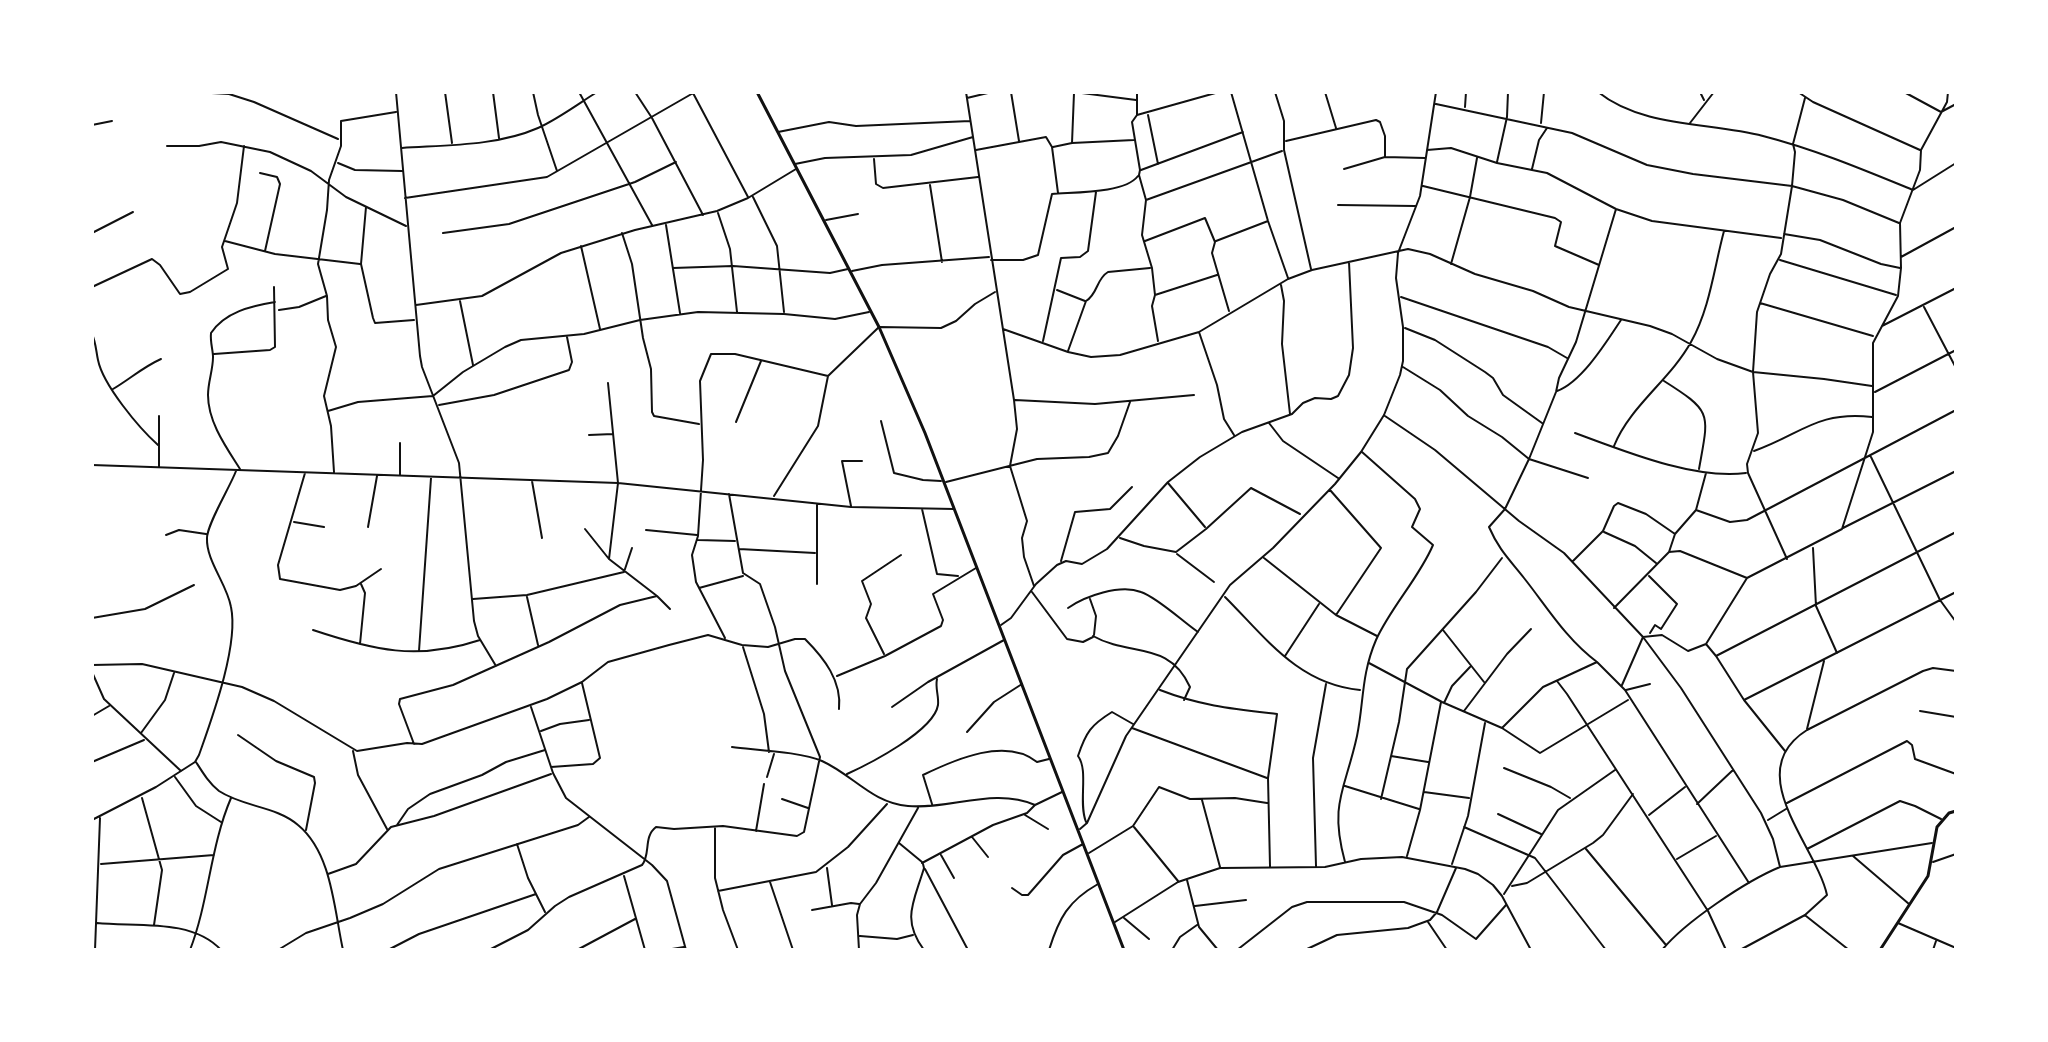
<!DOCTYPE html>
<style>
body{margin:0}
#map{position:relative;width:2048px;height:1042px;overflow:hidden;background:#fff;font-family:Karla,sans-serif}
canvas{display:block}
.frame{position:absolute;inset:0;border:94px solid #fff;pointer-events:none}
</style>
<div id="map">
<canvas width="2048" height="1042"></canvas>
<div class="frame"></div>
</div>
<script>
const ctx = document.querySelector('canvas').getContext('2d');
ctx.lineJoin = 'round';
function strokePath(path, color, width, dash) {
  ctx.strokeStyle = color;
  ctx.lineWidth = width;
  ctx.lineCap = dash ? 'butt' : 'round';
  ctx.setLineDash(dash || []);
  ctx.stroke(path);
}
strokePath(new Path2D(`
 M194 92 229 94 254 102 338 139
 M396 92 420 356 422 367 459 463 474 621 478 636 496 666
 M445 92 452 143
 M493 92 499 138
 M533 92 538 115 557 171
 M579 92 652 225
 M635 92 652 118 703 215
 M900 92H923
 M966 92 1014 400 1017 429 1010 466 1027 521 1022 538 1024 557 1034 586
 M1011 92 1019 141
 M1074 92 1136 100
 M1137 92V115L1132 122 1140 170 1139 175 1146 200 1142 235 1152 268 1155 295 1152 306 1158 341
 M1231 92 1268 221 1288 278
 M1275 92 1284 121V150L1311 269
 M1325 92 1336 128
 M1598 92C1643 128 1710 122 1763 136 1814 149 1864 170 1913 190L1956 163
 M1700 92 1704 100
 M1798 92 1813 102 1920 150
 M1904 92 1941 112 1956 104
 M693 93 748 197
 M967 98 992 92
 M1805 98 1793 144 1795 152 1792 186 1781 254 1770 274 1757 312 1753 372 1824 379 1872 386
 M1436 104 1572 133 1647 165 1693 174 1792 186 1843 200 1899 223
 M1465 107 1466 92
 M1137 115 1219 92
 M1148 115 1158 164
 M1541 123 1544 92
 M1690 123 1714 92
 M92 125 112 121
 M778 132 829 122 856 126 970 121
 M1286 141 1376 120 1380 122 1385 136V157
 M1072 143 1074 93
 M167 146H199L221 142 270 152 311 171 346 197 406 226
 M1053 147 1072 143 1134 140
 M402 148C446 145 497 146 538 128 558 119 578 104 597 92
 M976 150 1046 137 1052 147 1058 193
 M1427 150 1451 148 1497 163 1547 173 1616 209 1652 221 1781 238
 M874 159 876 184 883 188 978 177
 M1497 162 1507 117 1508 92
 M338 163 355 170 402 171
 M795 164 825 158 911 155 973 137
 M1344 169 1385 157 1425 158
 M1532 169 1539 140 1547 128
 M1141 170 1243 132
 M260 173 277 177 280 184 265 251
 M930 185 942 262
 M1423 186 1555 218 1561 222 1555 246 1599 265
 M753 197 777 246 784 312
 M405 198 547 177 695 92
 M1146 200 1282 151
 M1338 205 1415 206
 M366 207 361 264 373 318 375 323 414 320
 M718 213 730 249 737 312
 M826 220 858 214
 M666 225 680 313
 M92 233 133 212
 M443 233 509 224 635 182 676 162
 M622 233 632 264 643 338 651 369 652 412 654 416 699 424
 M1784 234 1820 240 1881 264 1900 268
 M225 241 275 254 360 264
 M1145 241 1205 218 1215 242 1212 253 1229 311
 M1216 241 1268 221
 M581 246 600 329
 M1901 257 1956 227
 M991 260H1023L1038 255 1052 194C1073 192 1124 194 1138 176
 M1780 260 1896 295
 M1451 264 1470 197 1477 158
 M673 268 733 266 830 273 848 269
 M852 271 882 265 989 257
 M1281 285 1284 301 1282 344 1290 414
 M92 287 152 259 160 265 180 294 190 292 228 269 222 247 237 203 244 146
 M1057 290 1085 301
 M1155 295 1217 275
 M1401 297 1548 347 1567 358
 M460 301 473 365
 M1760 303 1873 336
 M416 305 482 296 561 253 635 230 717 211 748 198 796 169
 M1924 307 1956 368
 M279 310 299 307 326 296
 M1882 326 1956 288
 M1405 328 1435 340 1485 372 1493 378 1503 395 1542 423
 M1003 329 1068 352 1091 357 1120 355 1199 332 1288 279 1312 270 1408 249 1430 254 1475 274 1533 291 1569 307 1650 326 1672 334 1717 359 1753 372 1758 433 1747 464 1748 473 1787 559
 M1199 332 1217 385 1224 419 1234 435
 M92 334C96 343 96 351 98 360 103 385 139 428 158 445
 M1043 341 1061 258 1080 257 1088 251 1096 192
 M1068 351 1086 301C1098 294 1096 279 1108 272L1150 268
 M214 354 270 350 275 347 274 287
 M1403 367 1440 390 1468 416 1502 437 1529 459 1588 478
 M1664 381C1713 412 1709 413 1699 469
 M608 383 618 483 609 559
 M113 389C130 379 143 367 161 359
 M1557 391C1582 382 1607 341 1621 320
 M1875 392 1956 350
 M1015 400 1095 404 1194 395
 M439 405 494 395 569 370 572 362 567 337
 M328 411 358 402 433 396 463 372 505 347 521 340 584 334 640 320 698 312 784 314 835 319 869 312
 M1385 416 1435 450 1519 521 1564 553 1643 637 1681 688 1761 813 1773 839 1780 867
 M881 421 894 473 923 480 941 481
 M736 422 761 361
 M1269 423 1283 441 1338 478
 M1575 433C1624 451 1694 480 1746 473
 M589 435 613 434
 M400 443V474
 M1614 446C1630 406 1670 380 1691 342 1710 308 1714 268 1724 231
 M1754 451C1802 434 1816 411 1872 417
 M1871 457 1940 600 1956 622
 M92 465 618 483 851 507 954 509
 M159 466V416
 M240 469C226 447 208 422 208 395 208 382 213 370 213 357 213 350 210 342 211 333 225 312 251 306 275 302
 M334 472 331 426 324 396 336 347 328 320 327 296 318 264 327 210 329 180 341 146V121L396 112
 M305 473 278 565 280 579 340 590 356 586 381 569
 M532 481 542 538
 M946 482 1037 459 1089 457 1108 453 1118 436 1130 402
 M1168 483 1205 527
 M1330 490 1381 548 1336 615
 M774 496 818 426 828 376 879 327 941 328 956 321 975 304 995 292
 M851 506 842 461H862
 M922 509 937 574 958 576
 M1696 510 1730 522 1747 520 1956 410
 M294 522 324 527
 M368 527 377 476
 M1843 528 1956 471
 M585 529 609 559 657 596 670 609
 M646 530 697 535
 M1604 532 1635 546 1656 563
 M166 535 179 530 206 534
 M1120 538 1144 546 1176 552 1206 529 1251 488 1300 514
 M698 540 735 541
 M1813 548 1816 606 1837 653
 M739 549 815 553
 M1669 552 1675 534 1696 510 1706 473
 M1177 554 1214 582
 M1264 558 1336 615 1377 636
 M1061 561 1075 512 1110 509 1132 487
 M1573 561 1603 531 1614 506 1618 503 1646 514 1675 534
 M1649 576 1677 604 1661 629 1655 625 1650 633
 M817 584V505
 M699 588 743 576
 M1032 592 1067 639 1083 642 1093 637
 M527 597 538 645
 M1225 597C1266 638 1298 684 1360 690
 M473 599 527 595 624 572 632 548
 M1090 599 1096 616 1094 635
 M1068 608C1085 596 1120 584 1141 592 1158 598 1182 621 1198 632
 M1614 608 1669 552 1680 551 1747 578 1842 529 1873 432V343L1898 296 1901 268 1900 223 1920 170 1921 150 1947 102 1948 92
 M92 618 145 609 194 585
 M1001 625 1011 618 1036 584 1057 565 1066 561 1082 564 1107 549 1168 482 1200 457 1242 432 1292 414 1303 403 1315 398 1331 399 1338 396 1349 375 1353 348 1349 262
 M313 630C373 650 417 661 480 640
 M1443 630 1484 682
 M1093 636C1130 657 1169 640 1190 687L1184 700
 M725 638 696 582 692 555 698 536 703 460 700 381 711 354H735L828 376
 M360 644 365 593 361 584
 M1706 644 1716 656 1956 532
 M743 647 764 714 769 752
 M419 651 431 478
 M884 654 866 618 871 604 862 581 901 555
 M1285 656 1319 604
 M1716 656 1744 700 1785 751
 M1597 662C1566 639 1547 607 1524 578 1509 559 1499 550 1489 527L1505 509 1529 459 1556 392 1559 378 1576 342 1616 209
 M1369 663 1442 702 1502 728 1540 753 1628 700
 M92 665 142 664 242 687 274 701 357 751 407 743 422 744 547 699 582 682 608 662 669 645 708 635 742 645 768 647 795 639H805C824 658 842 681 839 709
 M92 672 104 699 181 771
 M837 676 885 656 941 626 943 620 933 594 976 568
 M1557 681 1567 694 1708 911 1726 950
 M1622 685 1643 637 1662 635 1688 651 1706 644 1747 578
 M1160 690C1201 706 1234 709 1277 714L1268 778 1270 866
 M1626 690 1650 684
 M1744 700 1956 592
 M1444 703 1452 686 1470 667
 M531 707 553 773 566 798 652 865 667 881 686 950
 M892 707 928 682 1004 640
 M1464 711 1507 654 1531 629
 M1920 711 1956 717
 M92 716 109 706
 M1132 728 1267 778
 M1502 728 1543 687 1597 662 1625 690 1749 883
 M1807 729 1824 661
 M541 731 560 724 589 720
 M967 732 994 702 1022 684
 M141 733 165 700 174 673
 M238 735 276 761 314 777 315 783 306 830
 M414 744 399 704 400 699 453 685 549 642 620 605 657 596
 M732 747C756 750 802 752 822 761 853 775 872 803 908 806 949 810 994 787 1035 805
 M353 751 358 775 387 829
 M1391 756 1428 762
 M92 762 144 740
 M196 762C203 773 209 783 219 791 243 807 276 806 298 825 332 853 334 909 343 950
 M551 767 593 764 600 758 582 683
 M1504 768 1551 787 1570 798
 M847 774C869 764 934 731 938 705 939 696 935 688 937 679
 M175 777 196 806 221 822
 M767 777 774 754
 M1345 786 1419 809
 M1424 792 1469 798
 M142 798 162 870 154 925
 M782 799 808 808
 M1381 799 1399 722 1407 669 1476 592 1502 558
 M1202 800 1220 867
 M1787 803 1907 741 1912 745 1915 759 1956 774
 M932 804 923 775C956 759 1006 737 1037 762L1049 759
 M1697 804 1733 770
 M1955 811 1956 801
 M1498 814 1541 834
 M1025 815 1048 829
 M1649 815 1685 787
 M92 820 156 787 195 762 199 755C212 718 239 645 231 607 227 584 206 561 207 538 207 524 230 487 236 471
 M1768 820 1786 809
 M1086 822C1078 802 1089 771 1078 756 1086 732 1091 725 1112 712L1133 724
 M397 825 408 809 430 794 482 775 506 762 545 750
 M1134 827 1178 881
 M1464 827 1535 858 1606 950
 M715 828V878L723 910 738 950
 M1080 829 1087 823 1126 736 1230 585 1273 548 1335 484 1361 452 1384 415 1400 375 1403 361V327L1396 278 1398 253 1420 196 1436 92
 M756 831 764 784
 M972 837 988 857
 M899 843 922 862
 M517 844 528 878 545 912
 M1586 849 1666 945
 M1807 849 1900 801 1915 806 1941 819
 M1089 853 1133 826 1159 787 1190 799 1235 798 1267 803
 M941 855 954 878
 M1407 856 1420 810 1441 702
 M1853 856 1909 904
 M1677 859 1716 836
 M1345 862C1329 803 1345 791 1357 736 1364 702 1361 675 1376 640 1391 607 1419 578 1433 545L1412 527 1420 509 1415 499 1362 452
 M1933 862 1956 854
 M922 863 993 825 1027 813 1035 805 1062 792
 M101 864 214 855
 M923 864 924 868C914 902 901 919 924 950
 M1452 864 1468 816 1485 723
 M1316 866 1313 758 1326 684
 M827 868 832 905
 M925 869 968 950
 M328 874 356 864 391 827 434 816 551 774
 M624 876 645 950
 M1187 880 1199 927 1218 950
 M770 882 793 950
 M1512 886 1527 883 1593 843 1603 835 1633 794
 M1012 888 1022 895H1028L1063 855 1083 844
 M718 891 816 872 848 847 887 804
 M1504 894 1558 810 1615 770
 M1195 906 1246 900
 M812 910 851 903 859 904
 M1806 916 1849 950
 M1124 918 1149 939
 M1115 922 1178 882 1220 868 1325 867 1361 859 1402 857 1465 869 1478 874 1493 885 1502 896 1531 950
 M1428 922 1447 950
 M97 923C135 927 192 918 221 950
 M1898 923 1956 948
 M860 936 897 939 913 935
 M95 950 100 818
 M190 950C209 901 210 847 231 798
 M278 950 306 933 350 918 383 904 439 869 578 825 589 817
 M388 950 419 934 536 894
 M489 950 528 930 555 906 569 897 642 865C651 854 643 837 656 827L674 829 723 826 797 836 804 832 820 757 785 671 775 627 760 584 743 573 729 494
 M577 950 635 919
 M666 950 684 947
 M859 950 857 915 860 904 876 883 918 808
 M1049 950C1059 918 1068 901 1098 884
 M1172 950 1180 937 1197 925
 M1237 950 1292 907 1307 902H1404L1442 915 1476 939 1506 905
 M1305 950 1337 935 1408 928 1430 920 1437 912 1456 868
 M1662 950C1685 922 1746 881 1780 867L1932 843
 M1740 950 1805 915 1827 895C1816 845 1740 772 1807 730L1923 671 1933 668 1956 671
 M1933 950 1936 941`), '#111', 2);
strokePath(new Path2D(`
 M757 92 879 327 925 433 1124 950
 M1880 950 1928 876 1937 827 1949 813 1956 811`), '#111', 3);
</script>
